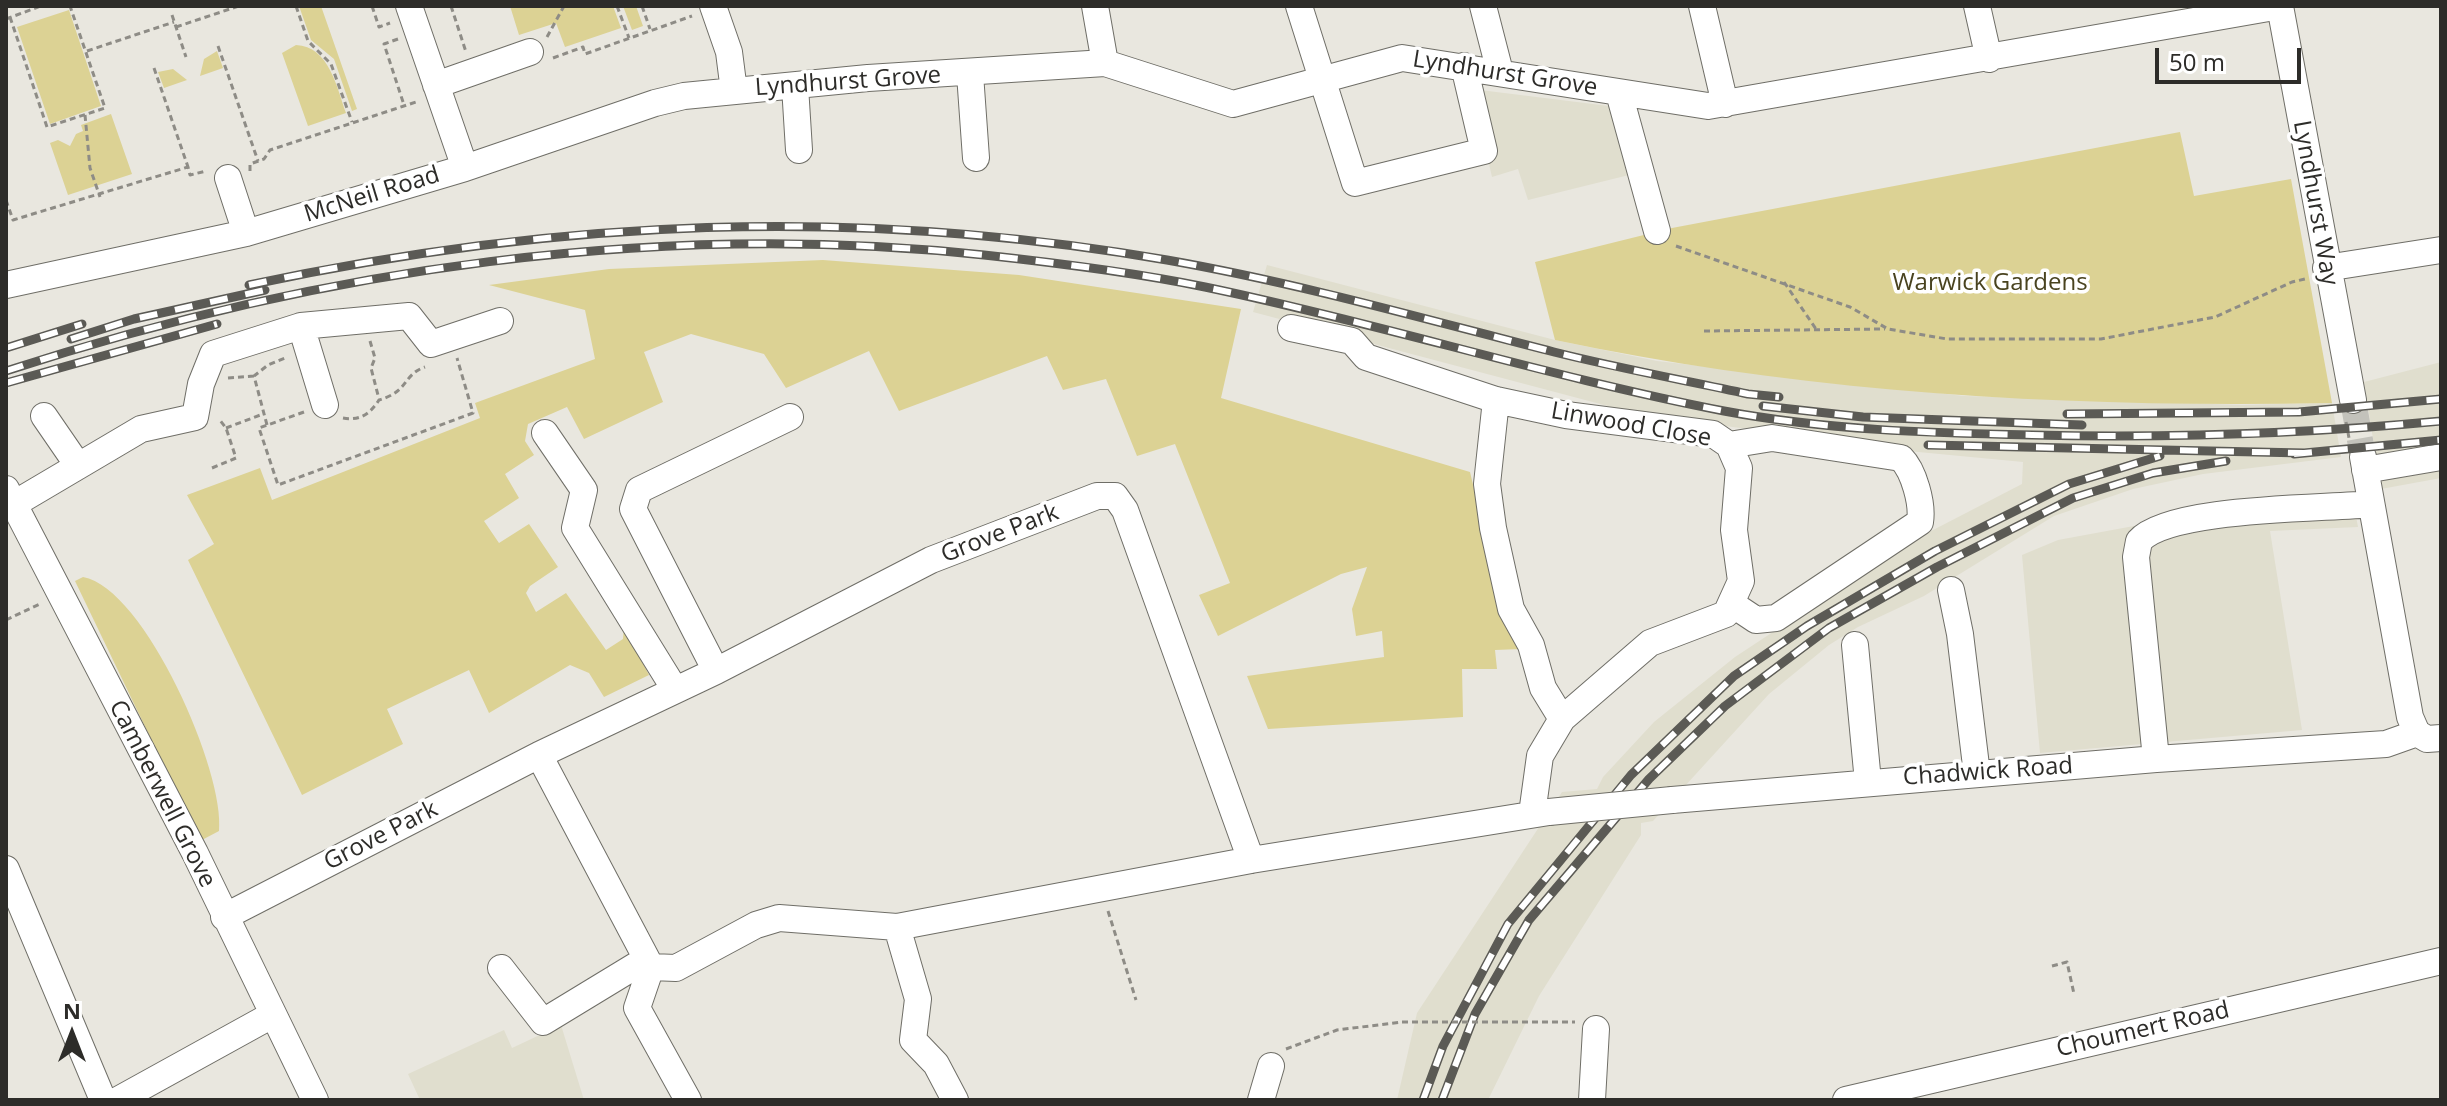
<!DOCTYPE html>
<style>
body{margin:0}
#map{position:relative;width:2447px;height:1106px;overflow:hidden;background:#e9e7df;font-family:"Open Sans",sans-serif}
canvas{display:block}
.frame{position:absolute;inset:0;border:8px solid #2d2c29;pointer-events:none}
.north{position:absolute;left:32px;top:994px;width:80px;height:80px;-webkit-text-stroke:6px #fff;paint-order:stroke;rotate:0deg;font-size:22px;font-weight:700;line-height:32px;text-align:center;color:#2d2c29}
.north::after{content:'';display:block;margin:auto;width:28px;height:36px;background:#2d2c29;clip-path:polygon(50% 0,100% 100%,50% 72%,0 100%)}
.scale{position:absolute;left:2155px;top:48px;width:146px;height:36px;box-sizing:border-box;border:4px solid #2d2c29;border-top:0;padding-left:10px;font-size:24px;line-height:28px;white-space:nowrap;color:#2d2c29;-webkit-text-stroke:6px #fff;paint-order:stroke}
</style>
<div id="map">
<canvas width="2447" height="1106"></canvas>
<div class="frame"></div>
<div class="north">N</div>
<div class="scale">50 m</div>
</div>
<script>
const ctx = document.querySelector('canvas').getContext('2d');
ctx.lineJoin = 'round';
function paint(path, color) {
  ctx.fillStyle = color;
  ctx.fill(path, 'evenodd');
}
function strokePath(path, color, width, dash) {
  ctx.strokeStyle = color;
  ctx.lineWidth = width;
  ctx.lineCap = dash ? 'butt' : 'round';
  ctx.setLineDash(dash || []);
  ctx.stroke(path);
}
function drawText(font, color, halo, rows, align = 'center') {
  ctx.font = font + ' "Open Sans",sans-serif';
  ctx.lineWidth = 7;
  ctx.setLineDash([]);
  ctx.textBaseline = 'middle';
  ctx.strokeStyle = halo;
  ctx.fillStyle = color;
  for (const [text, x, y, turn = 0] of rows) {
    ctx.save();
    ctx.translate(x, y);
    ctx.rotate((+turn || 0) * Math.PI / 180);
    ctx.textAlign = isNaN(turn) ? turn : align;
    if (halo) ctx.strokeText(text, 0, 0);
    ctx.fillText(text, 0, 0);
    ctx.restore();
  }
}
paint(new Path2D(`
 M1472 89 1609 106 1629 175 1528 200 1518 169 1492 177Z
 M1267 265 1555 340 1657 361 1964 396 2242 405 2332 403 2341 457 2203 474 2133 489 2054 516 1924 596 1858 627 1829 645 1769 694 1653 821 1641 823V835L1539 996 1488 1100H1397L1417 1013 1562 792 1597 789 1603 777 1654 722 1735 657 1908 543 2022 484 2023 462 1908 451 1638 414 1253 312Z
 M2441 362V478L2381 489 2364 382Z
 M2353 500 2358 527 2270 531 2302 730 2040 753 2022 555 2058 540 2226 509Z
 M561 1025 584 1100H420L408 1074 504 1030 512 1048Z`), '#e0dece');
paint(new Path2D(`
 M299 6H321L357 109 352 111 334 59 311 40Z
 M510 6H613L621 28 565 47 556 23 519 35Z
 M623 6H636L643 26 632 30Z
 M69 10 101 106 50 124 17 27Z
 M296 45C329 46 337 88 346 113L308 126 282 53Z
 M217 51 223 68 200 76 204 59Z
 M173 69 187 80 164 88 158 72Z
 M111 114 132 174 68 195 50 143 58 140 70 146 76 134 83 131 81 125Z
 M2180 132 2194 196 2291 179 2332 403C2073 408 1810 394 1555 340L1535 262 1672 228Z
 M823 260 1019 275 1241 309 1221 398 1470 472 1503 610 1521 649 1495 650 1497 669H1462L1463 717 1268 729 1247 676 1384 657 1382 631 1356 636 1352 609 1367 567 1341 574 1218 636 1199 595 1230 583 1175 444 1137 456 1106 379 1063 390 1047 356 899 411 869 351 786 388 764 354 691 334 644 352 663 402 584 439 567 407 528 424 525 441 534 455 505 474 519 498 484 521 499 543 529 524 558 567 530 586 526 593 536 612 566 593 606 650 623 639 624 627 649 675 604 697 589 673 570 665 489 713 469 670 387 709 403 744 302 795 188 560 214 544 187 495 260 468 272 500 480 418 475 403 595 359 585 310 489 285 609 269Z
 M83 577C145 588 226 774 219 831L200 841 75 581Z`), '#dcd294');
strokePath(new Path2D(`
 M2353 400 2363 457`), '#c3c2bb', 26, [26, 13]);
const minor = new Path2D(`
 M409 6 465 168
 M713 6 729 52 734 91
 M1095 6 1105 63
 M1299 6 1355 183 1484 151 1464 66
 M1483 6 1500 72
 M1702 6 1725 104
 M1977 6 1989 59
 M970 74 976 158
 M436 85 530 52
 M795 86 799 150
 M1619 93 1657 231
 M228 178 246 233
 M2326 268 2441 250
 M6 285 246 233 465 168 655 103 684 96 868 78 1105 63 1233 104 1402 58 1708 106 2280 6 2353 400
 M301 326 325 405
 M1291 328 1352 341 1366 357 1496 400 1566 415 1713 434 1729 445 1739 468 1734 530 1741 581 1726 614 1650 643 1562 719 1540 756 1532 814
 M1496 400 1487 484 1493 528 1511 609 1531 645 1543 688 1562 719
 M44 416 77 464
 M545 433 584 490 575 528 674 688
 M1729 445 1772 438 1901 458C1914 471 1923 504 1920 522L1776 618 1756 620 1732 604
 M2363 457 2410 717 2417 733
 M2365 470 2441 457
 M6 489 195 853 315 1100
 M14 504 141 429 195 417 201 384 213 354 301 326 409 316 431 344 500 321
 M1951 590 1960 634 1977 774
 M1855 645 1868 782
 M716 671 633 509 639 490 790 417
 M2417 733 2427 739 2441 738
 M539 755 651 967 676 968 756 925 779 918 897 927 1251 860 1549 812
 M2156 759 2136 557 2139 541C2169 507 2323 509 2371 504
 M1672 800 2156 759 2386 744 2417 733
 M6 869 103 1100
 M224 917 539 755 716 671 931 560 1097 496H1115L1125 510 1251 860
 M897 927 918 999 913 1040 936 1064 955 1100
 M651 967 637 1008 688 1100
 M501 968 543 1022 645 960
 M118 1100 272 1015
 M1261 1100 1271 1066
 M1592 1100 1596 1029
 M1846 1100 2441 961`);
strokePath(minor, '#6f6e67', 28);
strokePath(new Path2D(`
 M296 6 308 41 331 64 352 122
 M372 6 379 27 390 23
 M451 6 466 52
 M617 6 629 38
 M642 6 650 29
 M172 15 186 57
 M10 17 47 127 105 108 70 6
 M6 19 41 6
 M176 27 239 6
 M547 37 564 6
 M398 39 384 44 404 105
 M218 46 258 161
 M87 51 174 22
 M553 58 583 47 585 54 692 16
 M154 68 188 167
 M85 115 90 168 100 197
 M250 171V164L264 159 270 150 419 101
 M6 200 13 220 188 167 190 175 206 171
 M1676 246 1850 307 1888 329 1947 339H2101L2215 317 2292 282 2305 279
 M1784 282 1816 329
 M1704 331 1885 329
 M370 341 375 358 371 368 379 399
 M228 378 254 376
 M304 412 259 428 278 485 473 413 457 358
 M343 418C360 421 370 414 379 400 410 391 402 375 425 367
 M2346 422 2349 438
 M267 425 254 376 268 365 285 358
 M226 428 263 414
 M212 468 236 458 226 428 219 419
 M6 620 42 603
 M1108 911 1136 1000
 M2052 966 2067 962 2074 994
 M1286 1049 1337 1030 1402 1022`), '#8e8c86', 3, [6, 4]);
strokePath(minor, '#fff', 26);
const rail = new Path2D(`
 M249 285C558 219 855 206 1167 260 1298 283 1425 319 1554 352 1618 368 1683 380 1748 394L1779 397
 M71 339 134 319 265 290
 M6 348 82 324
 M6 371C319 269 656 220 984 255 1058 263 1133 272 1205 287 1379 323 1549 377 1724 411 1825 430 1929 433 2032 435 2170 438 2304 434 2441 421
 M6 383 217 324
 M1763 406 1863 417 2082 425
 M2067 414 2299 412 2441 399
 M1928 445 2304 453
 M2294 454 2441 440
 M1423 1100 1443 1046 1508 924 1631 775 1734 676 1807 626 1935 551 2069 484 2160 456
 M1442 1100 1475 1014 1529 920 1649 779 1725 706 1829 628 1937 567 2073 498 2153 473 2226 461`);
strokePath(rail, '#5b5a55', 9);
strokePath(rail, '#fff', 6, [18]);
const minorBridge = new Path2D(`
 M1549 812 1672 800`);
strokePath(minorBridge, '#6f6e67', 28, []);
strokePath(new Path2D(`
 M1402 1022H1575`), '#8e8c86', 3, [6, 4]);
strokePath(minorBridge, '#fff', 26);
drawText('24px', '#2d2c29', '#fff', [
 ["Lyndhurst Grove",1505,74,9],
 ["Lyndhurst Grove",848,82,-4],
 ["McNeil Road",372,195,-17],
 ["Lyndhurst Way",2315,203,80],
 ["Linwood Close",1631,425,10],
 ["Grove Park",1000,534,-21],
 ["Chadwick Road",1988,772,-4],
 ["Camberwell Grove",162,794,63],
 ["Grove Park",381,836,-27],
 ["Choumert Road",2143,1030,-13]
]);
drawText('24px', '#49431f', '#fff', [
 ["Warwick Gardens",1990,283]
]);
</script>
